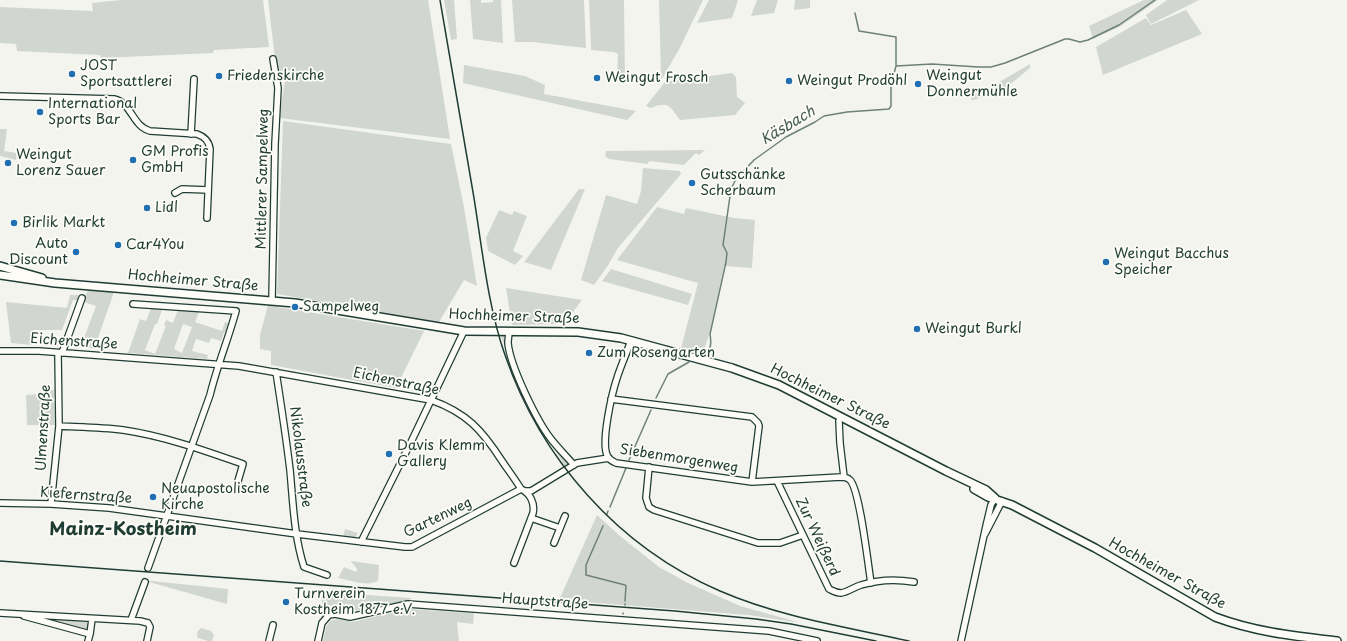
<!DOCTYPE html>
<meta charset="utf-8">
<style>
body{margin:0}
canvas{display:block;background:#f4f4ef}
</style>
<canvas width="1347" height="641"></canvas>
<script>
const ctx = document.querySelector('canvas').getContext('2d');
ctx.lineJoin = 'round';
function paint(path, color) {
  ctx.fillStyle = color;
  ctx.fill(path, 'evenodd');
}
function strokePath(path, color, width, dash) {
  ctx.strokeStyle = color;
  ctx.lineWidth = width;
  ctx.lineCap = dash ? 'butt' : 'round';
  ctx.setLineDash(dash || []);
  ctx.stroke(path);
}
function drawText(font, color, halo, rows, align = 'center') {
  ctx.font = font + ' "Playpen Sans",sans-serif';
  ctx.lineWidth = 3.5;
  ctx.setLineDash([]);
  ctx.textBaseline = 'middle';
  ctx.strokeStyle = halo;
  ctx.fillStyle = color;
  for (const [text, x, y, turn = 0] of rows) {
    ctx.save();
    ctx.translate(x, y);
    ctx.rotate((+turn || 0) * Math.PI / 180);
    ctx.textAlign = isNaN(turn) ? turn : align;
    if (halo) ctx.strokeText(text, 0, 0);
    ctx.fillText(text, 0, 0);
    ctx.restore();
  }
}
paint(new Path2D(`
 M121 0H263L269 47 214 50 213 53 101 58 100 55 17 51 16 44 0 43V7L93 11 92 3Z
 M268 0H428L450 139 279 118 285 80H281L282 73 276 67Z
 M444 0H454L457 39 451 40Z
 M470 0H481V3L493 2V0H501L503 43 473 39Z
 M512 0H584L586 48 532 42H515Z
 M589 0H624L625 83 620 82 617 77 618 54 614 52 591 50Z
 M659 0H703L685 37 681 46 663 77 661 79Z
 M709 0H738L732 18 697 23Z
 M757 0H778L774 13 751 16Z
 M795 0H810V8L794 10Z
 M1144 0H1158L1121 26 1093 39 1089 26Z
 M1167 0H1199L1151 24 1146 15Z
 M1186 10 1202 34 1103 75 1096 47 1146 18 1151 25Z
 M1030 64V68L1001 92 973 100 970 98 973 95 996 84Z
 M464 65 525 76 545 85 544 94 636 111 627 120 463 83Z
 M732 73 736 77 737 97 745 103 735 115 680 120C669 105 669 101 650 108L646 106 665 82Z
 M283 121 451 144 464 207 477 286 464 280 439 322 277 294Z
 M0 129H7L4 151 17 153 16 160 0 156Z
 M705 150 699 155 696 153 684 165 649 161 648 164 609 159 605 156 606 151Z
 M643 168 680 171 681 174 618 248 607 267 594 285 581 280 606 195 637 204 641 191Z
 M579 189H585L551 270 524 262Z
 M657 207 684 214 686 208 734 218 755 220 752 268 724 266 709 335 702 355 681 348 698 283 617 260Z
 M499 210 512 215 514 211 527 216 513 251 523 256 515 265 488 251 486 238Z
 M611 269 692 294 688 305 602 281Z
 M506 288 582 300 567 320 560 324 512 325Z
 M89 290 114 292 94 349 81 346 96 306 84 302 87 292Z
 M70 295H79L78 300H73L62 330H33L32 345 11 343 6 302 67 308Z
 M268 305 277 307 424 331 396 388 271 365V351L260 349V335Z
 M152 306 163 307 157 324H155L145 350 155 354 166 326 164 325 166 320 173 323 178 310 199 312 195 322 222 331 225 322 230 324 228 333 224 332 221 341 211 338 209 343 196 339 192 351 208 355 207 359 128 353 140 319 146 321ZM183 324 192 327 182 353 174 349Z
 M504 335 507 350 533 413 570 461V465L566 468 532 413 517 381 501 336Z
 M42 390H54L55 425H27L26 395 41 394Z
 M597 515 620 536 659 567 688 583 740 606 801 623 748 615 559 600Z
 M345 529 358 533 354 539 343 538Z
 M351 561 379 565 378 581C366 587 350 580 338 578L344 567 356 572 357 569Z
 M142 580 228 589 227 604Z
 M322 592 412 598 409 600 349 612C338 607 335 609 325 611L321 619Z
 M409 609 474 613 473 624 457 622 459 641H323L326 627 330 621 337 619 352 622Z
 M12 613 92 619 90 634Z
 M201 628 211 631 214 635 212 641H208L198 638 197 636 198 631Z`), '#d1d6d1');
strokePath(new Path2D(`
 M855 13 859 31 896 37V65
 M706 354C712 348 711 341 710 334L726 262 727 253 723 245 731 189 736 179 754 160 786 137 815 122 824 116 847 112 889 109 891 106V85L896 66 932 64 978 67H991L1005 63 1065 39H1069L1080 42 1088 40 1119 25 1155 0
 M656 398 668 374 689 362
 M629 460 651 410
 M610 507 626 468
 M607 514 608 511
 M603 526 586 565V575L625 585 626 586 625 601
 M625 605V604
 M623 614V613`), '#6e8179', 1.5);
const minor = new Path2D(`
 M0 96 114 99C132 103 132 126 150 131L197 134C205 137 209 141 210 149L207 218
 M191 134 194 79
 M175 193 182 189 208 190
 M272 300 275 144 278 88 273 59
 M133 304 236 311C228 340 217 366 210 395L148 568
 M509 331C509 335 508 339 508 343 510 366 537 421 551 439 558 448 566 456 574 465
 M631 340C627 353 621 365 617 378 612 393 601 441 607 455 608 459 612 461 616 463L752 482 841 477C844 477 847 477 850 480 860 490 868 565 871 583
 M0 351H39L239 366 431 400C467 413 482 430 502 461 508 470 515 479 521 489 530 493 535 503 533 513L514 563
 M62 353 82 298
 M276 372C281 404 286 437 290 470 293 502 294 536 304 567L327 575
 M611 399 752 417 758 423 759 426 752 482
 M839 421 840 443 844 477
 M59 426C80 427 102 427 123 430 164 436 203 450 243 464L238 481
 M649 467 646 498 649 507 654 510 758 543H780L803 535
 M777 481 829 589C833 591 836 593 841 593 848 592 854 587 861 585 877 580 897 579 914 582
 M526 491H531L577 463 609 458
 M0 503 51 504 109 508 297 534 405 547H412L521 489
 M51 504 59 426 58 353
 M531 518 560 528
 M985 534 1002 501
 M361 542 412 440 464 331
 M554 543 565 516
 M0 613 140 621 148 623 150 627 147 641
 M24 616 90 634
 M131 620 145 582
 M88 641 90 634 92 619
 M269 641 273 625
 M318 641 322 623 329 615 335 614 350 617 408 604 769 631 817 641
 M961 641 986 526 991 505 995 498`);
const major = new Path2D(`
 M0 266 42 278
 M0 275 55 283 295 303 464 331 578 332 621 338 732 368 779 385 946 471 986 490 995 498
 M974 489 988 497 1012 505 1095 548 1215 617C1255 632 1294 636 1337 641`);
strokePath(minor, '#1f3d34', 8);
strokePath(major, '#1f3d34', 10);
strokePath(minor, '#fdfcf7', 5.5);
strokePath(major, '#fdfcf7', 7);
strokePath(new Path2D(`
 M440 0C451 66 463 132 474 198 482 248 488 307 505 355 541 459 618 547 720 591 780 617 846 627 909 641
 M0 561 675 611 756 619 791 624 876 641`), '#1f3d34', 1.5);
for (const [x, y, r, color] of [
 [72,74,4,"#1f6fb2"],
 [219,76,4,"#1f6fb2"],
 [597,78,4,"#1f6fb2"],
 [789,81,4,"#1f6fb2"],
 [918,84,4,"#1f6fb2"],
 [40,112,4,"#1f6fb2"],
 [133,160,4,"#1f6fb2"],
 [8,163,4,"#1f6fb2"],
 [692,183,4,"#1f6fb2"],
 [147,208,4,"#1f6fb2"],
 [14,223,4,"#1f6fb2"],
 [118,245,4,"#1f6fb2"],
 [76,252,4,"#1f6fb2"],
 [1106,262,4,"#1f6fb2"],
 [295,307,4,"#1f6fb2"],
 [917,329,4,"#1f6fb2"],
 [589,353,4,"#1f6fb2"],
 [389,454,4,"#1f6fb2"],
 [153,497,4,"#1f6fb2"],
 [286,602,4,"#1f6fb2"]
]) {
  const dot = new Path2D();
  dot.arc(x, y, r, 0, 2 * Math.PI);
  ctx.fillStyle = color;
  ctx.fill(dot);
  strokePath(dot, '#fdfcf7', 1.5);
}
drawText('14px', '#1f3d34', '#fdfcf7', [
 ["JOST",80,66],
 ["Sportsattlerei",80,82],
 ["Friedenskirche",227,76],
 ["Weingut",926,76],
 ["Donnermühle",926,92],
 ["Weingut Frosch",605,78],
 ["Weingut Prodöhl",797,81],
 ["International",48,104],
 ["Sports Bar",48,120],
 ["GM Profis",141,152],
 ["GmbH",141,168],
 ["Weingut",16,155],
 ["Lorenz Sauer",16,171],
 ["Gutsschänke",700,175],
 ["Scherbaum",700,191],
 ["Lidl",155,208],
 ["Birlik Markt",22,223],
 ["Auto",68,244,"right"],
 ["Discount",68,260,"right"],
 ["Car4You",126,245],
 ["Weingut Bacchus",1114,254],
 ["Speicher",1114,270],
 ["Sampelweg",303,307],
 ["Weingut Burkl",925,329],
 ["Zum Rosengarten",597,353],
 ["Davis Klemm",397,446],
 ["Gallery",397,462],
 ["Neuapostolische",161,489],
 ["Kirche",161,505],
 ["Turnverein",294,594],
 ["Kostheim 1877 e.V.",294,610]
], 'left');
drawText('14px', '#1f3d34', '#fdfcf7', [
 ["Mittlerer Sampelweg",263,179,-89],
 ["Hochheimer Straße",193,281,5],
 ["Hochheimer Straße",514,317,2],
 ["Eichenstraße",74,342,4],
 ["Eichenstraße",396,382,12],
 ["Hochheimer Straße",830,397,26],
 ["Ulmenstraße",44,428,-87],
 ["Nikolausstraße",300,457,83],
 ["Siebenmorgenweg",679,459,9],
 ["Kiefernstraße",86,496,4],
 ["Gartenweg",438,518,-26],
 ["Zur Weißerd",817,537,65],
 ["Hochheimer Straße",1167,574,29],
 ["Hauptstraße",545,602,4]
]);
drawText('italic 15px', '#475f56', '#fdfcf7', [
 ["Käsbach",788,126,-31]
]);
drawText('bold 18px', '#1f3d34', '#fdfcf7', [
 ["Mainz-Kostheim",123,530]
]);
</script>
